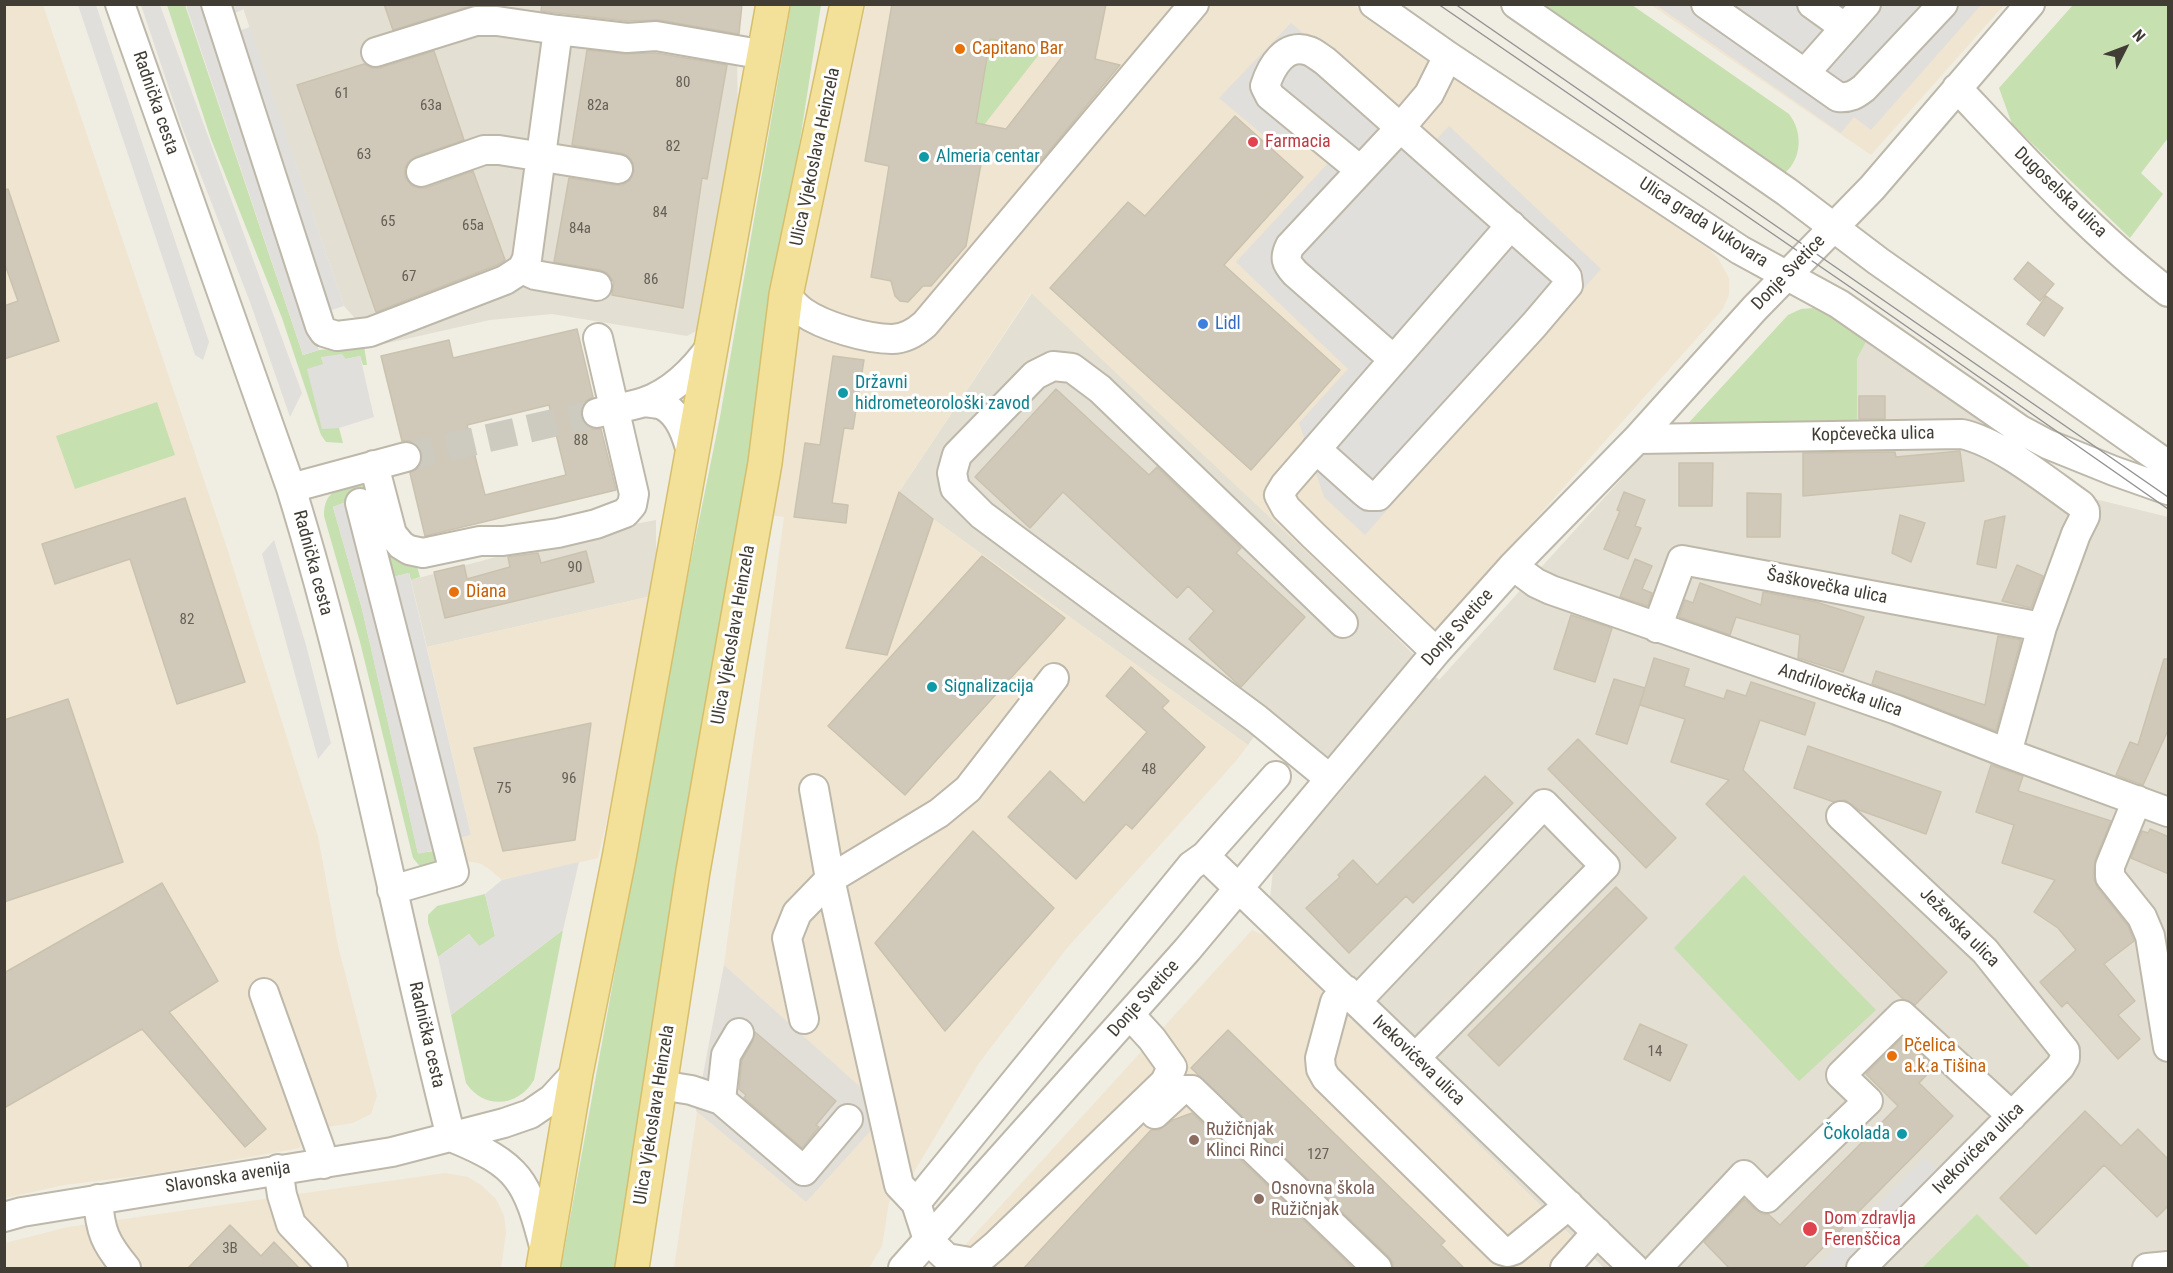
<!DOCTYPE html>
<meta charset="utf-8">
<style>
body{margin:0}
#map{position:relative;width:2173px;height:1273px;overflow:hidden;background:#f0ede3;font-family:"Roboto Condensed",sans-serif}
canvas{display:block}
.frame{position:absolute;inset:0;border:6px solid #413d34;pointer-events:none}
.north{position:absolute;left:2095px;top:18px;width:60px;height:60px;-webkit-text-stroke:4px #fff;paint-order:stroke;rotate:48deg;font-size:16px;font-weight:700;line-height:24px;text-align:center;color:#413d34}
.north::after{content:'';display:block;margin:auto;width:21px;height:27px;background:#413d34;clip-path:polygon(50% 0,100% 100%,50% 72%,0 100%)}
</style>
<div id="map">
<canvas width="2173" height="1273"></canvas>
<div class="frame"></div>
<div class="north">N</div>
</div>
<script>
const ctx = document.querySelector('canvas').getContext('2d');
ctx.lineJoin = 'round';
function paint(path, color) {
  ctx.fillStyle = color;
  ctx.fill(path, 'evenodd');
}
function strokePath(path, color, width, dash) {
  ctx.strokeStyle = color;
  ctx.lineWidth = width;
  ctx.lineCap = dash ? 'butt' : 'round';
  ctx.setLineDash(dash || []);
  ctx.stroke(path);
}
function drawText(font, color, halo, rows, align = 'center') {
  ctx.font = font + ' "Roboto Condensed",sans-serif';
  ctx.lineWidth = 6;
  ctx.setLineDash([]);
  ctx.textBaseline = 'middle';
  ctx.strokeStyle = halo;
  ctx.fillStyle = color;
  for (const [text, x, y, turn = 0] of rows) {
    ctx.save();
    ctx.translate(x, y);
    ctx.rotate((+turn || 0) * Math.PI / 180);
    ctx.textAlign = isNaN(turn) ? turn : align;
    if (halo) ctx.strokeText(text, 0, 0);
    ctx.fillText(text, 0, 0);
    ctx.restore();
  }
}
paint(new Path2D(`
 M242 5H701L737 45 738 139 698 330 687 336 552 314 490 320 379 345 344 306Z
 M1032 293 1361 602 1439 680 1653 444 1857 427V359L1868 338 1967 405 1994 437 2087 497 2168 517V1268H1604L1266 936 1273 870 1349 782 1270 714 1248 745 933 519 899 492Z
 M656 520V595L427 647 411 580 577 535Z`), '#e3dfd2');
paint(new Path2D(`
 M4 5H43L227 548 318 836 338 946 377 1096 371 1114 353 1123 301 1131 300 1148 161 1173 64 1185 5 1198Z
 M866 5H1353L1710 250 1718 258 1729 278V295L1722 310 1415 654 1031 293 899 492 933 519 1248 745 1236 761 1067 948 979 1063 914 1172 889 1202 882 1246 869 1268H674L697 1112 806 1202 865 1091 724 965 784 517 762 514 806 267Z
 M1651 5H2004L1871 155Z
 M656 595 634 704 598 858 502 880 488 868 479 863 465 861 456 839 471 835 427 647Z
 M1252 930 1266 936 1577 1242 1554 1268H944Z
 M445 1173 468 1177 481 1185 496 1199 504 1215 506 1233 501 1268H5V1243L68 1227Z`), '#f0e5d0');
paint(new Path2D(`
 M724 965 865 1091 874 1127 806 1202 696 1111Z`), '#e2ded8');
paint(new Path2D(`
 M167 5H185L303 355 319 350 364 346 367 365H363L360 356 346 359 321 357 324 364 322 428H339L343 443 326 442 321 435 282 318 211 139Z
 M791 5H821L757 417 618 1268H561L678 625 720 417Z
 M1541 5H1632L1789 114C1803 132 1802 158 1785 173Z
 M2073 5H2168V138L2141 173 2163 194 2130 238 2012 124 1999 88Z
 M990 39 1044 48 984 125 976 124Z
 M1813 308 1831 316 1868 338 1857 359V427L1683 429 1788 315 1801 309Z
 M157 402 175 455 75 489 56 436Z
 M359 484 366 488 415 559 420 577 411 580 409 573 393 577 346 502 333 507 362 609 418 853 435 851 436 864 422 869 413 858 360 642 324 516C324 491 338 488 359 484Z
 M1744 875 1876 1010 1799 1081 1674 948Z
 M485 894 495 936 482 946H479L469 934 438 957 428 922V915L437 906Z
 M563 930 534 1080C518 1107 484 1110 466 1083L451 1015Z
 M1977 1214 2031 1268H1922Z`), '#c6e0b0');
paint(new Path2D(`
 M78 5H96L209 342 203 360 195 355Z
 M141 5H160L302 393 290 417 250 302 182 127Z
 M186 5H242L244 9 235 13 232 24 235 32 250 27 344 306 307 318 319 350 303 355Z
 M1656 5H1981L1871 130 1854 117 1841 133Z
 M1291 23 1385 101 1436 140 1449 126 1601 269 1365 535 1324 497 1299 423 1348 369 1236 262 1331 160 1294 128 1276 146 1219 98Z
 M342 354 346 359 360 356 374 417 339 428 322 429 307 369 323 364 321 357Z
 M365 490 390 574 393 577 409 573 471 835 456 839 454 845 418 854 362 609 333 507 346 502 348 496Z
 M274 540 306 645 331 743 318 759 262 554Z
 M579 862 563 930 451 1015 438 957 469 934 479 946 495 936 485 894 502 880Z
 M1925 1157 1939 1170 1840 1268H1816Z`), '#e1dfdb');
const building = new Path2D(`
 M384 4H475V5L393 30Z
 M542 4H742L739 34 659 20 627 21 541 11Z
 M892 4H1106L1095 59 1120 65 1040 162 983 153 966 246 931 286H923L908 302 900 301 895 296 891 281 871 277 889 166 865 161ZM990 39 1066 52 1006 129 976 123Z
 M587 50 625 54 655 53 727 65 707 179 702 178 683 308 612 295 614 282 607 273 600 270 554 262 569 178 615 185H623L630 180 634 171 633 163 628 156 621 153 572 145Z
 M434 51 464 140 415 157 408 162 405 168V177L411 185 419 188H426L473 171 505 260 497 265 376 312 297 85 364 64 372 68H380Z
 M1235 116 1303 177 1224 265 1340 370 1251 470 1050 288 1128 202 1145 216Z
 M8 189 59 341 4 359V306L18 301 4 262V190Z
 M2028 262 2054 284 2040 301 2014 279Z
 M2046 296 2063 308 2044 336 2027 324Z
 M577 329 593 397 586 401 581 408V417L585 424 592 429H601L616 490 425 536 410 473 418 468 422 462V453L417 445 410 441H402L381 356 449 340 453 358ZM549 405 566 475 485 495 467 425Z
 M833 356 864 360 853 429 844 428 832 503 848 505 846 523 794 517 805 443 820 445Z
 M1056 389 1149 475 1157 467 1241 548 1236 553 1305 617 1241 687 1189 639 1214 611 1188 586 1177 598 1063 492 1030 528 975 477Z
 M1859 396H1885V419H1859Z
 M1960 451 1964 481 1803 496V453L1895 452 1896 457Z
 M1679 463H1713L1712 506H1679Z
 M899 492 933 519 887 655 846 648Z
 M1624 492 1645 500 1635 526 1641 528 1628 559 1604 549 1620 511 1617 510Z
 M1747 493 1781 494 1780 537H1747Z
 M185 498 245 682 177 704 130 559 55 584 42 544Z
 M1900 515 1925 523 1911 562 1892 553Z
 M2005 516 1996 568 1977 564 1985 521Z
 M586 551 594 582 445 618 434 572 464 565 467 579 510 567 508 557 538 553 541 563Z
 M982 556 1065 618 905 795 828 726Z
 M1635 559 1652 566 1642 589 1652 593 1648 606 1620 597Z
 M2017 565 2043 576 2031 608 2002 601Z
 M1700 583 1761 605 1763 592 1816 602 1864 617 1843 672 1798 658 1800 635 1736 617 1730 635 1679 617 1685 600 1693 603Z
 M1571 615 1612 628 1595 682 1554 669Z
 M1998 636 2021 640 1996 731 1872 684 1876 671 1985 705Z
 M1654 658 1689 669 1684 686 1724 699 1727 690 1746 696 1751 682 1815 703 1805 735 1760 720 1743 770 1947 972 1915 1005 1903 999 1706 804 1729 780 1671 762 1685 719 1640 705Z
 M2164 659H2169V728L2143 785 2116 775 2130 742 2138 745Z
 M1131 667 1169 701 1162 708 1205 747 1132 829 1126 824 1076 879 1008 817 1050 771 1084 803 1147 732 1106 696Z
 M1614 679 1645 688 1627 744 1596 734Z
 M68 699 123 862 4 902V720Z
 M591 723 575 840 503 851 474 748Z
 M1578 739 1676 838 1646 868 1548 769Z
 M1808 746 1941 792 1926 834 1859 810 1845 800 1834 802 1794 788Z
 M1991 765 2023 776 2018 791 2111 821 2095 860 2093 877 2097 887 2128 926 2134 941 2104 964 2135 1001 2118 1015 2140 1039 2118 1059 2067 1002 2062 1007 2040 982 2076 950 2058 928 2034 912 2055 880 2002 863 2014 825 1976 812Z
 M1485 776 1513 803 1413 903 1406 896 1349 953 1306 908 1340 877 1338 875 1353 860 1377 885Z
 M2150 829 2169 837V874L2131 858 2142 831 2148 833Z
 M973 831 1054 908 945 1031 875 943Z
 M162 883 218 981 169 1012 266 1129 245 1147 142 1029 4 1108V973Z
 M1616 887 1647 918 1499 1066 1468 1035Z
 M1640 1024 1687 1045 1670 1081 1624 1059Z
 M1228 1030 1445 1241 1441 1245 1465 1269H1393V1263L1388 1256 1191 1068Z
 M755 1032 836 1101 816 1125 819 1127 802 1148 744 1098 746 1095 739 1089 742 1060 753 1041Z
 M1902 1038 1934 1067 1919 1083 1953 1116 1802 1269H1730L1704 1242 1744 1199 1756 1210 1762 1214H1768L1780 1225 1898 1106 1866 1074Z
 M2085 1111 2121 1146 2138 1129 2169 1160V1205L2157 1217 2104 1165 2036 1234 2000 1198Z
 M1192 1113 1354 1269H1023L1151 1130H1159L1173 1120Z
 M230 1225 261 1256 274 1242 300 1269H187Z`);
paint(building, '#d0c9ba');
strokePath(building, '#cac2ae', 1.5);
strokePath(new Path2D(`
 M406 457 597 413`), '#cdcac0', 28, [28, 14]);
const minor = new Path2D(`
 M120 4 291 488C357 701 396 922 451 1137
 M216 4 320 326 324 332 337 336 370 332 505 280 522 269 527 259 558 30 627 38 656 36 765 55
 M1374 4 1448 56 1740 250 1839 304 2019 429 2047 444 2114 471 2168 490
 M1516 4 1787 192 1878 261 2168 465
 M1706 4 1838 97C1850 98 1855 95 1864 88L1943 4
 M1812 4 1844 27
 M376 52 476 21H497L558 30
 M1805 73 1866 4
 M1957 88C2024 159 2091 233 2168 292
 M421 172 484 150H499L618 169
 M522 269 535 275 597 286
 M786 295C791 301 796 307 803 312 823 326 867 339 892 339 905 339 916 332 925 324L1194 4
 M1393 359 1295 273C1286 263 1284 258 1290 246L1401 127 1429 94 1448 56
 M645 402C650 403 659 403 664 406 681 415 688 439 692 456
 M597 413C613 409 629 407 644 402 673 392 695 369 712 345
 M1637 439 1962 434C2001 443 2047 481 2081 505L2085 511V516L2076 534 2042 627 2007 753
 M1316 449 1364 492 1369 496H1378L1534 325 1568 285 1567 277 1563 272 1325 61C1320 58 1315 53 1309 51 1285 42 1271 67 1265 86L1270 96 1360 170
 M374 465 392 534 401 545 409 550 423 553 480 541H503L558 533 596 524 625 513 632 505 634 494 598 338
 M291 488 406 457
 M360 503 454 872 392 890
 M1513 566 1536 583 1551 590 1897 710 2007 753 2168 812
 M1657 628 1682 560 2042 627
 M1436 652 1313 535 1286 508 1279 495 1285 485 1511 225
 M1330 779 1257 719 982 515 955 488 952 473 957 455 1035 375 1053 366 1072 368 1100 389 1343 623
 M814 789 830 879 899 1185 916 1203 928 1240 947 1258 975 1263 995 1246 1165 1082 1172 1067 1152 1039 1130 1015
 M2137 800 2110 866V877L2142 917 2150 936 2168 1047
 M1841 816 1985 951 2065 1051V1058L2060 1067 1861 1268
 M1205 856 1634 1268
 M1346 990 1335 1002 1320 1058 1321 1069 1326 1078 1501 1250 1508 1252 1514 1250 1569 1205
 M264 993 320 1149 323 1164
 M1357 1001 1544 804 1605 866 1416 1057
 M804 1019 787 938 797 913 830 879 939 813 968 789 1054 678
 M660 1085 691 1090 721 1100 804 1171 848 1119
 M721 1100 726 1055 739 1033
 M1155 1114 1181 1090H1192L1377 1268
 M451 1137C520 1165 527 1180 545 1250
 M278 1169 282 1195 291 1224 333 1268
 M98 1199C100 1231 105 1243 126 1268
 M916 1203 1191 866 1205 856 1276 776
 M4 1217 22 1212 392 1152 504 1123 530 1114 552 1099 576 1073
 M903 1268 1187 950 1436 652 1513 566 1637 439 1755 308 1872 188 2030 4
 M1565 1268 1597 1232
 M1657 1268 1744 1175 1767 1198 1868 1101 1841 1075 1902 1015 2012 1116
 M2147 1268 2168 1266`);
const major = new Path2D(`
 M543 1268 576 1073 619 858 773 4
 M632 1268 693 871 765 463 786 295 847 4`);
strokePath(minor, '#bdb8aa', 32);
strokePath(major, '#d5bf6c', 36);
strokePath(minor, '#fff', 28);
strokePath(major, '#f3e199', 33);
strokePath(new Path2D(`
 M1438 4 1853 289 2168 509
 M1455 4 2168 497`), '#939393', 1.5);
for (const [x, y, r, color] of [
 [960,49,6,"#e8710a"],
 [1253,142,6,"#e0444e"],
 [924,157,6,"#0f9aa8"],
 [1203,324,6,"#3f7fe0"],
 [843,393,6,"#0f9aa8"],
 [454,592,6,"#e8710a"],
 [932,687,6,"#0f9aa8"],
 [1892,1056,6,"#e8710a"],
 [1902,1134,6,"#0f9aa8"],
 [1194,1140,6,"#8d6e63"],
 [1259,1199,6,"#8d6e63"],
 [1810,1229,8,"#e0444e"]
]) {
  const dot = new Path2D();
  dot.arc(x, y, r, 0, 2 * Math.PI);
  ctx.fillStyle = color;
  ctx.fill(dot);
  strokePath(dot, '#fff', 2);
}
drawText('15px', '#656056', null, [
 ["80",683,83],
 ["61",342,94],
 ["63a",431,106],
 ["82a",598,106],
 ["82",673,147],
 ["63",364,155],
 ["84",660,213],
 ["65",388,222],
 ["65a",473,226],
 ["84a",580,229],
 ["67",409,277],
 ["86",651,280],
 ["88",581,441],
 ["90",575,568],
 ["82",187,620],
 ["48",1149,770],
 ["96",569,779],
 ["75",504,789],
 ["14",1655,1052],
 ["127",1318,1155],
 ["3B",230,1249]
]);
drawText('18px', '#c56008', '#fff', [
 ["Capitano Bar",972,49],
 ["Diana",466,592],
 ["Pčelica",1904,1046],
 ["a.k.a Tišina",1904,1067]
], 'left');
drawText('18px', '#413d34', '#fff', [
 ["Radnička cesta",155,103,71],
 ["Ulica Vjekoslava Heinzela",816,157,-78],
 ["Dugoselska ulica",2060,193,44],
 ["Ulica grada Vukovara",1703,223,33],
 ["Donje Svetice",1789,273,-46],
 ["Kopčevečka ulica",1873,435,-1],
 ["Radnička cesta",312,563,75],
 ["Šaškovečka ulica",1827,587,11],
 ["Donje Svetice",1458,628,-48],
 ["Ulica Vjekoslava Heinzela",734,635,-80],
 ["Andrilovečka ulica",1840,691,19],
 ["Ježevska ulica",1959,928,45],
 ["Donje Svetice",1144,999,-48],
 ["Radnička cesta",426,1035,77],
 ["Ivekovićeva ulica",1418,1061,44],
 ["Ulica Vjekoslava Heinzela",655,1115,-81],
 ["Ivekovićeva ulica",1979,1149,-45],
 ["Slavonska avenija",228,1178,-9]
]);
drawText('18px', '#be3a42', '#fff', [
 ["Farmacia",1265,142],
 ["Dom zdravlja",1824,1219],
 ["Ferenščica",1824,1240]
], 'left');
drawText('18px', '#0d838f', '#fff', [
 ["Almeria centar",936,157],
 ["Državni",855,383],
 ["hidrometeorološki zavod",855,404],
 ["Signalizacija",944,687],
 ["Čokolada",1890,1134,"right"]
], 'left');
drawText('18px', '#366cbe', '#fff', [
 ["Lidl",1215,324]
], 'left');
drawText('18px', '#785e54', '#fff', [
 ["Ružičnjak",1206,1130],
 ["Klinci Rinci",1206,1151],
 ["Osnovna škola",1271,1189],
 ["Ružičnjak",1271,1210]
], 'left');
</script>
